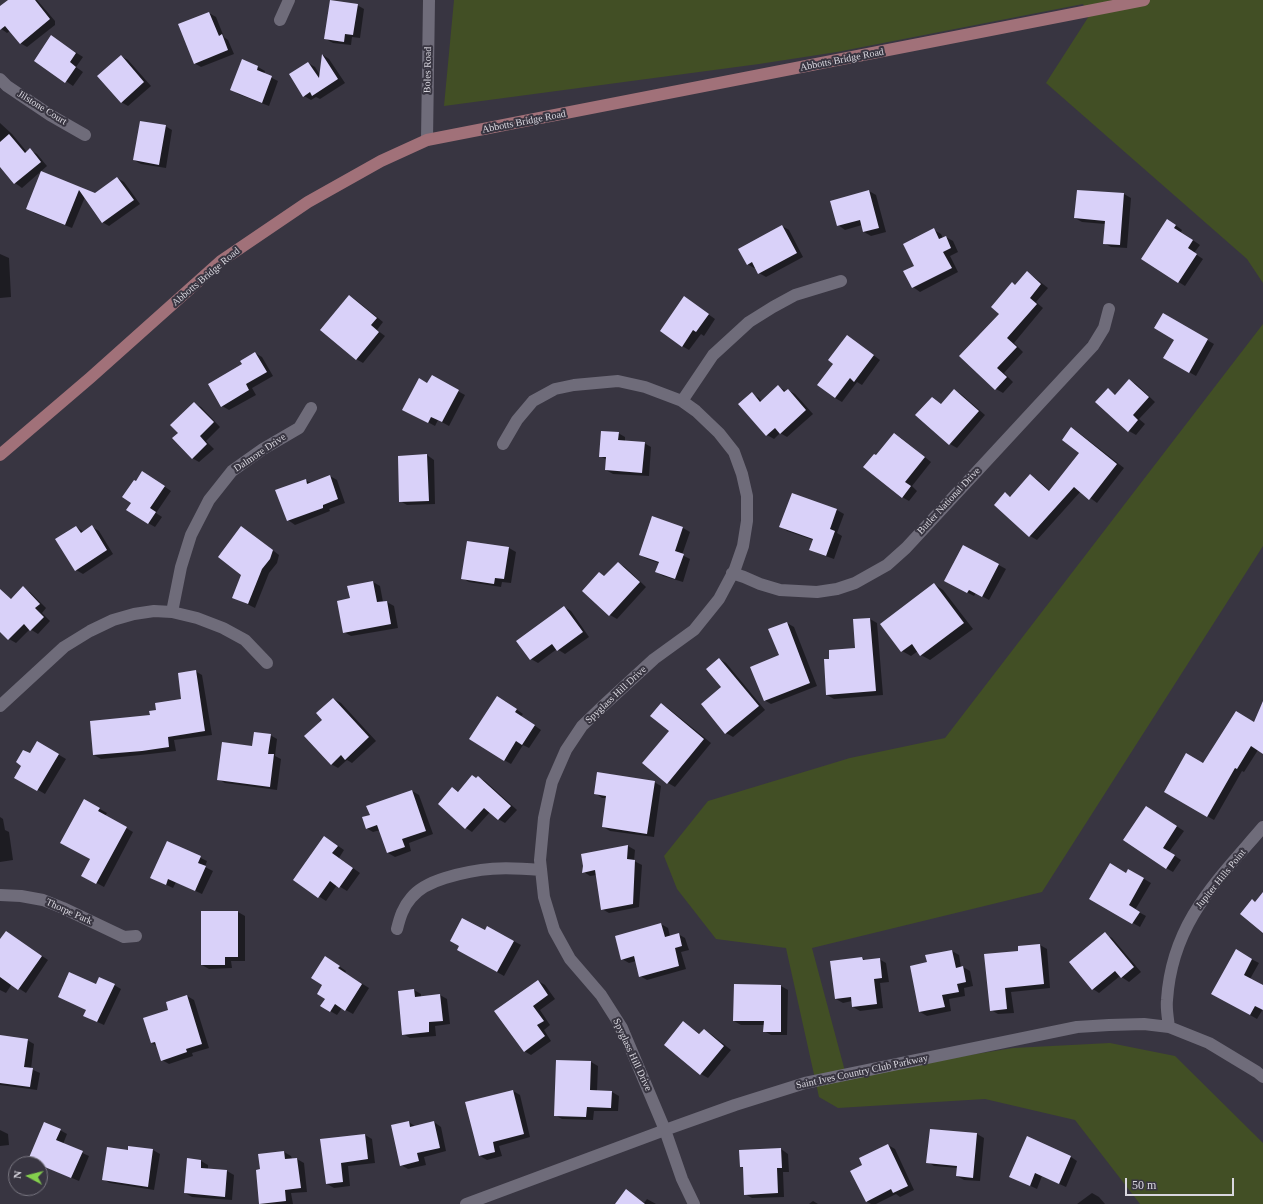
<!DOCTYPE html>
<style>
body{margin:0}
#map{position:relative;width:1263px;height:1204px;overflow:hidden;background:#383541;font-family:Georgia,serif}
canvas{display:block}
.north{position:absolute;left:8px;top:1156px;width:40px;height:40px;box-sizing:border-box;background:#383541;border:1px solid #787680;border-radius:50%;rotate:277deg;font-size:11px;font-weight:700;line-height:16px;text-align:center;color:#d9d7df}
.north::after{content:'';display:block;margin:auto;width:14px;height:18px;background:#84cf4d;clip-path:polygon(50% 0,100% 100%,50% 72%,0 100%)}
.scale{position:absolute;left:1125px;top:1178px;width:109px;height:18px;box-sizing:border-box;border:2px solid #d9d7df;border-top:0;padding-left:5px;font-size:12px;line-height:14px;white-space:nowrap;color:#d9d7df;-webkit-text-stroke:3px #383541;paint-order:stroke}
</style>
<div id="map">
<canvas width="1263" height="1204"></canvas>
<div class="north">N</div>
<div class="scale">50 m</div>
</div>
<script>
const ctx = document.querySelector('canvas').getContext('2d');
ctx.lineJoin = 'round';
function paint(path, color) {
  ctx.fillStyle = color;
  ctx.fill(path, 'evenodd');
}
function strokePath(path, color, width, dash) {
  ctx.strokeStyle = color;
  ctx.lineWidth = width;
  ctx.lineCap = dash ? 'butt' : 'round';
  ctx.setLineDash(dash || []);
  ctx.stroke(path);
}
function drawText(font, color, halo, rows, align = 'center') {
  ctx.font = font + ' Georgia,serif';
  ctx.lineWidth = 4;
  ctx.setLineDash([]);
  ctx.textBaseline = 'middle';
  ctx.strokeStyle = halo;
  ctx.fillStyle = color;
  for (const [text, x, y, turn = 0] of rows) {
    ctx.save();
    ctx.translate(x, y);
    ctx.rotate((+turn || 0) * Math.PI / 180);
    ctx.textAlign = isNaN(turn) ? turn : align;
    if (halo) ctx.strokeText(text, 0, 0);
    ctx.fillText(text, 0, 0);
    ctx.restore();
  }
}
paint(new Path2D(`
 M454 0H1263V283L1247 259 1046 83 1089 16 1083 4 837 52 759 64 444 106Z
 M1263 324V546L1042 892 812 948 846 1075 1013 1048 1110 1043 1175 1056 1263 1143V1204H1140L1075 1120 985 1099 838 1108 819 1097 786 948 716 939 677 889 664 856 708 801 850 758 945 738Z`), '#424f25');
paint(new Path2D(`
 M9 0H37L55 21V25L27 47 20 43 10 31 7 33 0 28V8Z
 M357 5 364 9 360 38 352 37 351 45 333 43 326 39Z
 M209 13 216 17 224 37 228 40 234 54 201 67 194 63Z
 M58 41 83 57 76 67 83 72 73 86 35 60Z
 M323 55 329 59 345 83 320 99 316 97 311 100 304 96 308 63 315 67 320 75Z
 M121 56 128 60 151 86 128 106 121 102Z
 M243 61 258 67 265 71 264 74 278 81 269 106 238 94 232 90Z
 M0 123 12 134 27 152 30 150 37 154 47 166 22 188 15 183 0 165Z
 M165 126 172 130 166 168 141 164 134 160Z
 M42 172 95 194 117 178 124 182 140 204 109 226 102 222 85 197 72 228 34 213 28 209Z
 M869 191 876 195 886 232 871 236 864 232 862 225 845 230 838 225Z
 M1124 194 1131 198 1127 248 1111 247 1104 243 1105 224 1082 222 1075 218Z
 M1174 224 1182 230 1181 232 1200 245 1194 253 1203 259 1185 286 1142 259Z
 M782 226 789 230 803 257 766 277 759 273 756 268H754L747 264Z
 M934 230 941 234 943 238 946 237 953 241 958 252 950 256 958 272 920 292 913 287 915 266Z
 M0 254 9 258 11 297 0 298Z
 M1027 273 1034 277 1048 288 1036 302 1043 308 1014 343 1023 352 1004 373 1013 382 1003 393 996 389 1000 314 1016 286Z
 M350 296 356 300 383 322 377 330 385 336 363 363 356 359Z
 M691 302 715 319 704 336 701 334 689 350 682 346Z
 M1163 315 1214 344 1196 376 1164 358 1175 339Z
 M848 336 880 360 862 385 857 382 842 402 835 398 834 364Z
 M255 353 262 357 273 376 252 388 256 395 229 410 222 406 243 364Z
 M432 377 465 395 449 426 438 420 435 426 404 409 428 384Z
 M1129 380 1136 384 1155 402 1139 419 1145 424 1136 435 1129 431 1108 390 1116 395Z
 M779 387 786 391 788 390 795 394 813 414 787 437 780 433 774 439 767 435 740 405 752 394 759 398 762 402Z
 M954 390 961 394 985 415 957 448 950 444 917 415 932 398 942 405Z
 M194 403 201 407 220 427 206 441 214 449 199 462 192 458 179 433Z
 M1072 428 1078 432 1124 468 1097 503 1081 491 1037 540 1030 536 996 505 1005 494 1011 497 1031 476 1038 480 1050 491 1080 453Z
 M618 433 625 437V442L644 443 651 447 649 476 613 474 606 470 607 460 600 456Z
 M894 434 901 438 931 462 912 486 917 491 909 501 902 497 877 456Z
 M427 455 434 460 435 504 407 505 400 501Z
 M149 476 171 491 156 513 162 517 155 527 148 523 132 503 136 482Z
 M330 476 337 480 345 503 329 509 330 511 295 525 288 520 305 480 311 483Z
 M837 510 844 514 837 533 842 536 834 559 817 553 810 549 813 540 787 531 781 527Z
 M653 517 683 528 690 532 682 555 690 559 683 582 663 576 656 572 659 563 647 559 640 555Z
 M76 527 84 532 92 527 99 531 113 554 83 574 76 570Z
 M242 527 248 531 279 555 277 563 269 573 255 608 233 597 242 574Z
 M964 546 1006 569 989 600 976 593 974 596 945 581Z
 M509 548 516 552 511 583 502 582 501 587 469 582 462 578Z
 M618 563 625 567 646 587 617 619 610 615 600 573 605 577Z
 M373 582 380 586 383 602H387L394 606 398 628 351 636 344 632 351 599Z
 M934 584 943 590 973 629 930 660 921 655 918 651 911 656 902 651Z
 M23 588 30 592 46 608 42 613 50 621 38 634 30 629 16 643 9 639 0 631V610Z
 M564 607 571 611 589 637 565 654 557 649 538 663 531 659Z
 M870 619 877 623 883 695 834 699 827 695 830 660 856 648Z
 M787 623 794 627 817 686 771 704 764 700 780 656Z
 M719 659 726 663 765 710 733 737 726 733Z
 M195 671 202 675 212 735 174 740 176 751 150 754 101 759 94 755 151 716 183 700Z
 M334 699 341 703 376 741 352 763 347 760 338 768 331 764 323 720Z
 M505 701 523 714 521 716 541 730 529 748 523 745 511 764 504 760Z
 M661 704 668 708 711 743 675 787 668 783 644 763 670 731Z
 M1263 704V753L1258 750 1244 772 1242 771 1214 820 1165 792 1203 764 1254 723Z
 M270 735 277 739 275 756 281 759 277 790 225 783 218 779 253 747Z
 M37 742 66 759 45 794 16 777Z
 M478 777 485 781 517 810 505 823 498 819 490 812 472 832 466 828 453 788 459 792Z
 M654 782 661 786 654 837 610 831 603 827 607 798H602L595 793Z
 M412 791 419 795 433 834 409 843 411 851 395 857 388 853 380 830 373 832 366 828 371 815Z
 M84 800 107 813 105 816 133 832 104 887 82 875 91 859Z
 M1147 807 1184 831 1169 852 1181 860 1173 872 1166 868Z
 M0 817 3 819 5 830 9 832 13 860 0 862Z
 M331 841 344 850 339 858 360 873 347 891 337 885 326 901 294 880Z
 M168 842 207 861 205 867 213 871 202 894 176 882 173 888 158 881Z
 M628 846 635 850 634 861 642 865 639 907 609 913 602 909 597 875 590 876 584 872 582 855Z
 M1129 870 1151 883 1135 910 1146 916 1140 927 1090 899 1126 874Z
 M238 912 245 916V961H231L232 968 209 969 202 965Z
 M661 924 668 928 670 936 678 934 685 938 689 950 681 952 686 969 647 980 640 976 636 961 629 963 622 959Z
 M488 927 521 945 504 976 458 950 460 946 485 932Z
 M1105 934 1112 938 1141 972 1129 982 1120 976 1099 993 1093 989Z
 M13 936 48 960 26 993 12 984 6 993 0 990V941Z
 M1040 945 1047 949 1050 988 1011 992 1014 1013 998 1014 991 1010 1019 951Z
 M952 951 959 955 961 967H963L970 971 973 986 964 988 965 996 949 999 951 1011 927 1016 920 1012 928 963Z
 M1236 951 1259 963 1250 979 1263 986V1009L1257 1019 1213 994Z
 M862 958 867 961 879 959 886 963 889 982 880 983 883 1008 860 1011 853 1007 852 1001 843 1003 836 999Z
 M333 962 346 971 345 973 369 988 353 1014 342 1008 337 1015 330 1011 326 998 323 985Z
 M538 981 545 985 555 999 540 1010 550 1025 544 1030 551 1041 531 1055 524 1051Z
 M114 985 121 989 104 1025 91 1019 87 1010 59 997 96 986Z
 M781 986 788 990 787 1035H771L764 1031 765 1025H741L734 1021Z
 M414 990 421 994V997L440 995 447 999 450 1024 435 1026 436 1036 410 1038 403 1034Z
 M187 996 194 1000 209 1048 192 1053 193 1056 169 1064 162 1060 157 1046 152 1043 169 1010Z
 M684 1022 700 1034 704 1030 711 1034 731 1050 708 1078 701 1074 665 1045Z
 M0 1036 27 1040 34 1044 31 1069 40 1073 37 1090 0 1085Z
 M591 1062 598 1066 597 1091 612 1092 619 1096 618 1111H594L593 1120 562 1119 555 1115Z
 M513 1091 520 1095 530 1137 499 1146 502 1156 487 1160 480 1156Z
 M409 1122 416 1127 434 1122 441 1127 446 1151 424 1157 426 1165 408 1169 401 1165Z
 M0 1130 8 1134 9 1145 0 1146Z
 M60 1130 67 1134 63 1144 89 1156 79 1181 29 1160Z
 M977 1134 984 1138 980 1181 964 1180 957 1176 958 1168 934 1166 928 1162Z
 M365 1135 372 1139 375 1163 348 1166 350 1186 334 1188 327 1184 321 1140Z
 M888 1145 895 1149 914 1190 900 1197 896 1194 876 1204H871L866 1201 864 1165Z
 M129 1147 153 1150 160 1154 154 1190 110 1183 103 1179 129 1151Z
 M781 1149 788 1154 789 1172H783L784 1197 752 1198 745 1194 744 1168 741 1167Z
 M284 1152 291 1156 292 1159H297L304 1163 307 1192 291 1193 293 1204H262L260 1203 261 1170 259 1155Z
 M1071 1157 1077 1161 1066 1187 1042 1176 1037 1189 1018 1180Z
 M188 1160 201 1161 208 1165V1169L227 1171 234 1175 232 1200 192 1197 185 1193Z
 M1092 1193 1099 1197 1105 1204H1077Z
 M633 1195 644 1203 647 1199 656 1204H616Z
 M813 1201 818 1204H809Z`), '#0007');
paint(new Path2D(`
 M8 0H35L50 19 20 44 5 26 0 30V6Z
 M330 0 358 4 353 35 345 34 344 42 324 39Z
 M209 12 219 36 222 34 228 50 194 64 178 24Z
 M51 35 76 53 70 62 76 67 65 83 34 61Z
 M322 54 338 79 312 96 310 92 303 97 289 74 308 62 319 78Z
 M121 55 144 82 121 103 97 76Z
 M242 59 258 66 257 70 272 76 262 103 230 90Z
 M140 121 166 125 159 165 133 160Z
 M9 134 25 153 30 148 41 162 14 184 0 167V142Z
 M41 171 95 193 117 177 134 200 102 223 79 190 65 225 26 209Z
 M869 190 879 228 863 232 860 220 837 226 830 201Z
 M1077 190 1124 193 1120 245 1103 244 1105 221 1074 218Z
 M1167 219 1176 225 1174 228 1193 240 1188 248 1197 254 1178 283 1141 259Z
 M782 225 797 253 758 274 752 262 747 265 738 249Z
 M934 228 939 239 946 236 951 248 943 252 952 268 912 288 903 271 914 266 903 244Z
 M1027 271 1041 284 1030 298 1037 304 1007 338 1017 347 997 368 1007 377 995 390 959 356 999 314 991 307 1012 282 1015 285Z
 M349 295 377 318 371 325 379 332 356 360 320 330Z
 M684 296 709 314 696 332 693 330 682 347 660 331Z
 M1163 313 1208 339 1189 373 1163 358 1174 340 1154 328Z
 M847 335 874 355 854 382 850 378 835 398 817 385 833 364 828 360Z
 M255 352 267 372 246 384 249 390 221 407 208 384 242 364 240 361Z
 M432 375 459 390 442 422 431 417 428 423 402 410 419 378 427 383Z
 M1129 379 1149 397 1133 415 1138 420 1128 432 1095 402 1108 388 1115 395Z
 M778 385 784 392 788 389 806 410 780 434 775 428 766 436 738 404 752 392 760 402Z
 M954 389 979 411 949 445 915 415 932 397 941 404Z
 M194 402 214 422 200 436 207 444 192 459 172 438 178 433 170 425Z
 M1071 427 1117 464 1089 500 1074 487 1029 537 994 505 1005 492 1010 497 1030 474 1049 491 1079 453 1062 440Z
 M601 431 619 432 618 440 645 442 642 473 605 470 606 457H599Z
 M894 433 925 457 905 482 911 486 902 498 863 467 874 454 876 455Z
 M427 454 429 501 399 502 398 456Z
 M142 471 165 486 150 508 156 512 148 524 126 510 131 503 122 497 134 480 136 481Z
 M330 475 338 499 323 505V508L287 521 275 490 306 479 307 484Z
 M792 493 837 509 830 529 835 531 826 556 809 550 813 539 779 527Z
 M652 516 683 527 675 551 684 554 675 579 655 572 659 562 639 555Z
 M92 525 107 550 75 571 55 539 76 526 81 533Z
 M241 526 273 550 270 559 262 569 248 604 232 598 241 575 218 557Z
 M467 541 509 547 504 579 495 578 494 584 461 579Z
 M963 545 999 564 982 597 969 590 967 593 944 581Z
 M618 562 640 582 609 616 582 591 599 572 604 576Z
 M373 581 377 602 387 601 391 624 343 633 337 601 350 598 347 586Z
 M934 583 964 623 920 656 912 644 901 652 880 624Z
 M23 586 40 604 35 608 44 617 30 631 24 624 8 640 0 632V589L11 599Z
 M564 606 583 632 557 651 552 644 530 660 516 641Z
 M870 618 876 691 826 695 824 659H829V650L855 648 853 619Z
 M787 622 810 683 764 701 750 667 779 655 768 629Z
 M719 658 759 706 725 734 701 704 721 687 706 669Z
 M196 670 205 731 168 737 169 747 142 751 93 755 90 721 150 715 149 711 156 710 155 703 181 699 178 673Z
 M497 696 517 709 515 712 535 725 522 745 516 741 504 761 469 739Z
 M333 698 369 737 345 760 341 755 331 765 304 736 322 720 316 713Z
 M1263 701V754L1251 746 1237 769 1235 768 1207 817 1164 792 1186 753 1203 763 1236 711 1254 722Z
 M661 703 704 739 667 784 642 763 669 731 650 716Z
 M254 732 271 734 268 754H274L270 787 217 780 222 742 252 746Z
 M37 741 59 754 37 791 14 778 21 766 16 762 23 750 30 753Z
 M597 772 655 781 647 834 602 827 606 796 594 794Z
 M472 775 476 778 478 776 511 806 498 820 484 808 465 829 438 804 452 787 458 792Z
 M412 790 426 831 402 839 405 847 387 853 377 825 366 829 362 817 370 815 366 806Z
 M84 799 100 808 98 811 127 827 96 884 81 876 90 859 60 843Z
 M1146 806 1177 826 1163 848 1175 855 1166 869 1123 840Z
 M324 836 338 846 332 853 353 868 339 888 330 881 318 898 293 880Z
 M167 841 201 856 198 863 206 866 195 891 168 879 166 885 150 878Z
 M628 845 627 859 635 860 633 904 601 910 595 870 582 873 583 866 581 854Z
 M1110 863 1126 873 1128 869 1144 878 1129 905 1140 912 1132 924 1089 899Z
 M1263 892V933L1240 914 1252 899 1255 902Z
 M201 911H238V957H225V965H201Z
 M462 918 485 930 487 926 514 941 497 972 457 950 459 946 450 941Z
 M661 923 665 937 679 933 682 946 675 948 679 966 639 977 634 956 621 960 615 936Z
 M6 931 42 956 18 990 0 977V939Z
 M1105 932 1134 967 1121 978 1115 971 1092 990 1069 962Z
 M1040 944 1044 984 1005 988 1007 1009 990 1011 984 954 1018 951V946Z
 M1236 949 1252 959 1244 975 1263 985V1010L1255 1006 1250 1015 1211 994Z
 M952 950 956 968 963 966 966 982 957 984 959 992 942 995 945 1007 919 1012 910 966 927 962 925 955Z
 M325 956 340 966 338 968 362 984 345 1011 335 1004 330 1012 320 1006 325 999 317 994 322 985 311 978Z
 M862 957 863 960 880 958 882 978 874 979 877 1004 852 1007 851 997 835 999 830 961Z
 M69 972 96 984 99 977 115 984 97 1022 83 1016 86 1010 58 997Z
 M538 980 548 995 533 1006 544 1021 537 1025 545 1036 524 1052 494 1011Z
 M734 984 781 985V1032H763L764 1021H733Z
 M414 989 415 997 440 994 443 1021 429 1022V1032L402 1035 398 991Z
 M187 995 202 1044 186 1049 187 1052 161 1061 155 1042 151 1043 143 1018 168 1010 166 1002Z
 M683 1021 699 1034 704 1029 724 1046 700 1075 664 1045Z
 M0 1035 28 1039 24 1067 33 1068 30 1087 0 1083Z
 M556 1060 591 1061 590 1090 612 1091 611 1108 587 1107 586 1117 554 1116Z
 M513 1090 524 1134 493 1142 495 1152 479 1156 465 1102Z
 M409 1121 410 1127 434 1121 440 1148 417 1153 419 1161 400 1166 391 1125Z
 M44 1122 61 1129 56 1140 83 1151 71 1178 40 1165V1164H37L28 1160Z
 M930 1129 977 1133 973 1178 956 1176 957 1166 926 1163Z
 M365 1134 368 1159 341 1163 343 1182 326 1184 320 1139Z
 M1027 1136 1071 1156 1059 1184 1035 1173 1030 1186 1009 1177Z
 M888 1144 908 1186 893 1193 891 1189 866 1202 850 1171 862 1165 859 1158Z
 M128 1146 153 1149 148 1187 102 1180 107 1147 128 1150Z
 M781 1148 782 1168H777L778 1193 744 1195 743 1167H740L739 1150Z
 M284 1151 285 1159 297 1158 301 1188 285 1190 286 1201 259 1204 256 1170 260 1169 258 1154Z
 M187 1158 201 1160V1168L227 1170 225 1197 184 1193Z
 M626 1189 645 1204H615Z`), '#d9d1f9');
strokePath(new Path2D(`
 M280 20 289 0
 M0 79 7 86 50 115 85 135
 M427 140 429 0
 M682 401 713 355 749 322 773 307 795 295 841 281
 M503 444 517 420 533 401 555 389 574 385 618 381 645 387 682 401 696 411 719 433 734 452 742 474 747 496V521L743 546 735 569 719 599 694 630 654 659 604 705 582 726 566 750 552 782 544 818 540 860 544 897 554 930 570 959 601 995 622 1028 665 1130 682 1179 694 1204
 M732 573 744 577 760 584 780 590 817 592 837 589 855 583 887 565 906 548 1093 346 1104 328 1109 309
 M172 612 181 567 191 535 209 500 232 471 263 449 299 428 311 408
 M0 706 64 647 90 631 113 620 134 614 154 611 172 612 197 618 223 628 245 640 267 663
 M0 895 21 896 43 900 63 908 124 937 136 936
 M397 929C400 917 403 907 411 898 419 888 432 882 445 878 481 867 504 867 541 870
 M1169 1027C1168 1018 1166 1009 1167 1000 1172 923 1216 882 1263 827
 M466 1204 665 1130 735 1105 805 1083 1077 1027 1109 1025 1144 1024 1169 1027 1209 1043 1257 1072 1263 1077`), '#6f6c7a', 12);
strokePath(new Path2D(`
 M0 455 90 378 221 261 308 202 381 161 427 140 1144 0`), '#a17179', 12);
drawText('10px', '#d9d7df', '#383541', [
 ["Abbotts Bridge Road",842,60,-11],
 ["Boles Road",428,70,-89],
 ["Jilstone Court",42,108,32],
 ["Abbotts Bridge Road",524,122,-11],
 ["Abbotts Bridge Road",206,277,-40],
 ["Dalmore Drive",260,453,-34],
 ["Butler National Drive",949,501,-47],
 ["Spyglass Hill Drive",616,695,-43],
 ["Jupiter Hills Point",1221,879,-51],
 ["Thorpe Park",69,912,24],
 ["Spyglass Hill Drive",632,1055,65],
 ["Saint Ives Country Club Parkway",862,1072,-12]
]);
</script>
